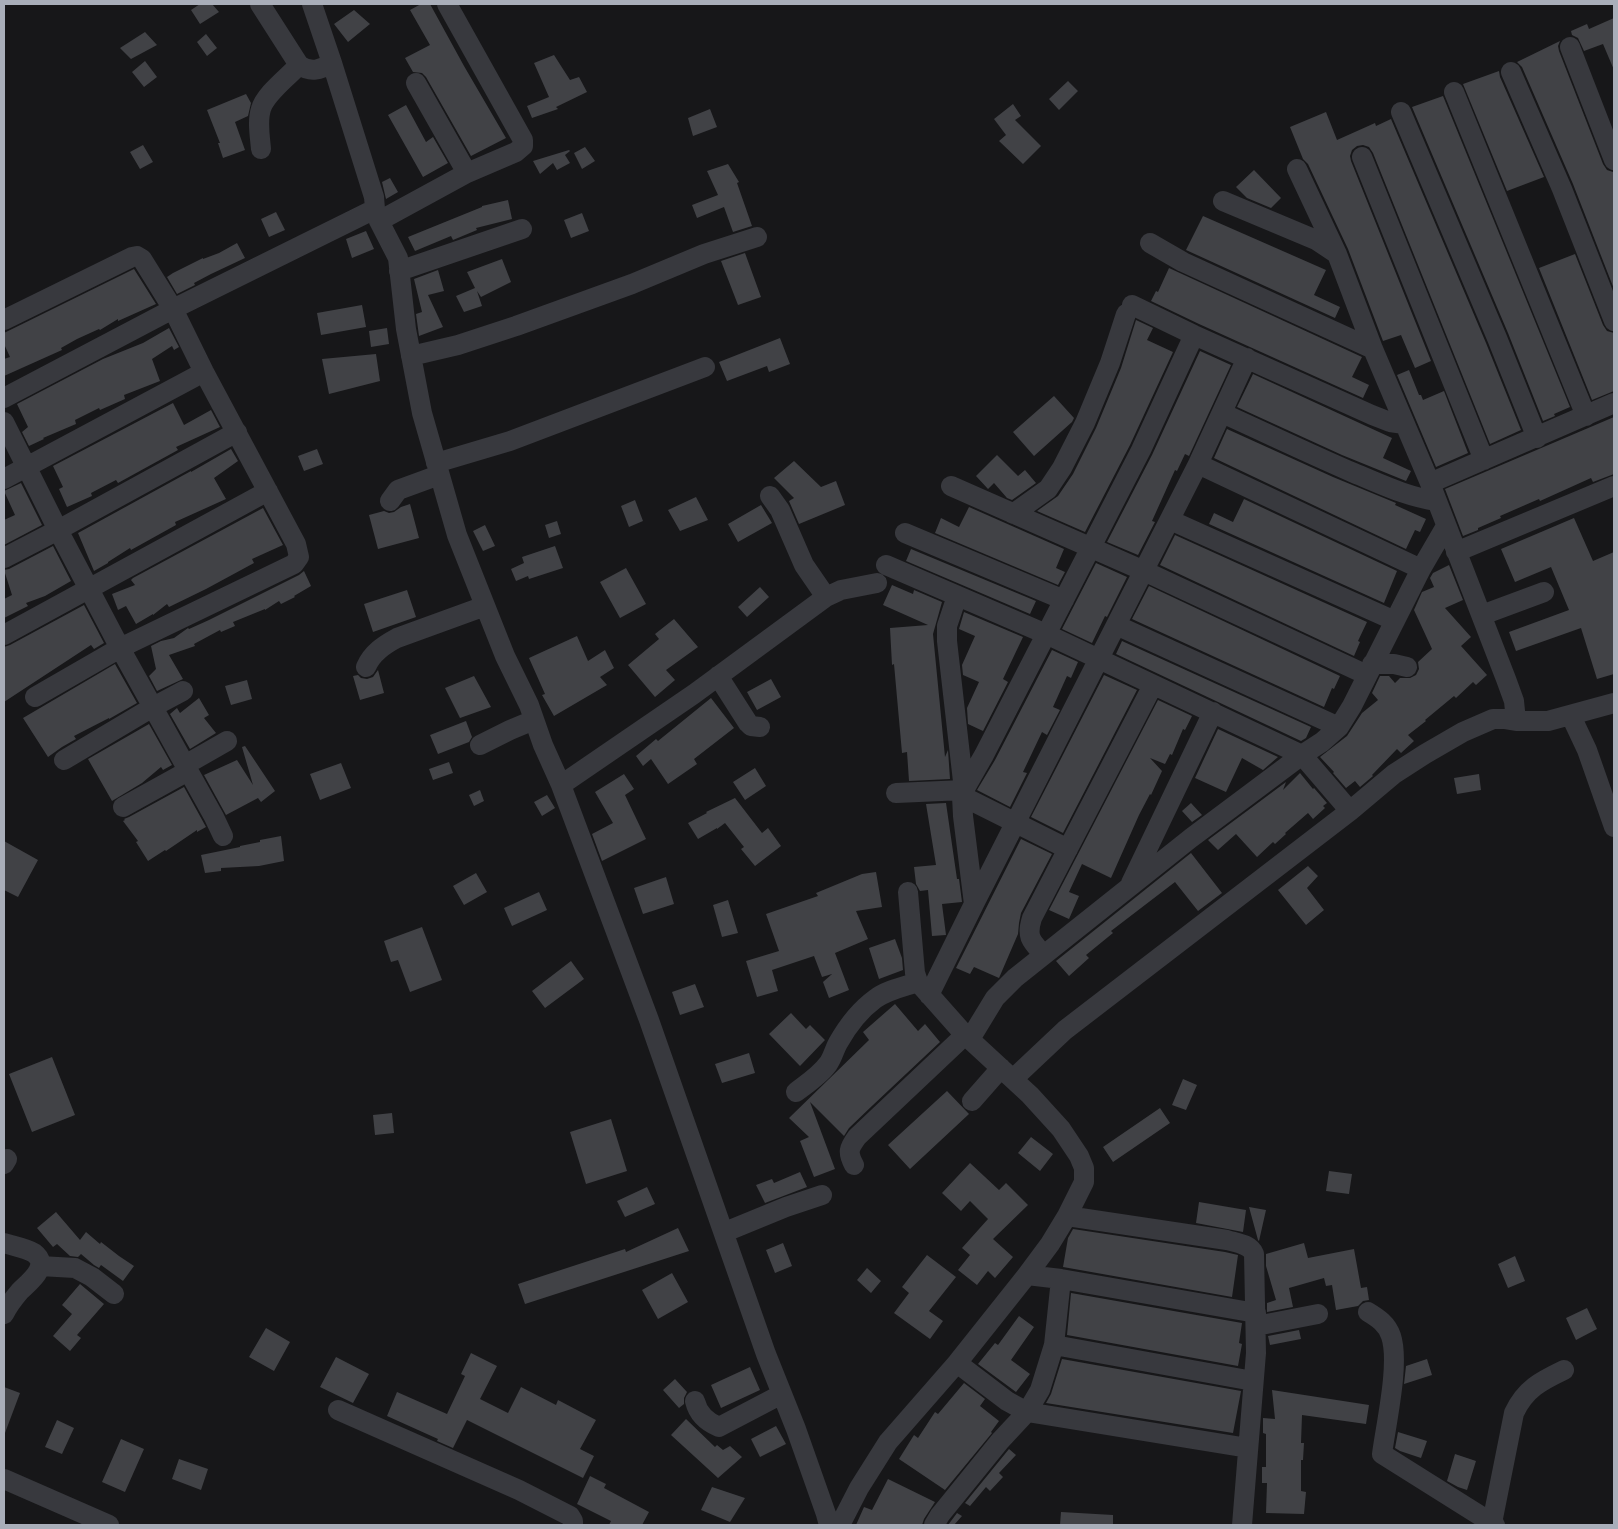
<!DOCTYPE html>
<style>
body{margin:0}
#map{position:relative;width:1618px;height:1529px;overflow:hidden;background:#171719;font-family:"Open Sans",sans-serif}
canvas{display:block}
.frame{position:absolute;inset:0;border:5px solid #a9aeb9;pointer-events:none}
</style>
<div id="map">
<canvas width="1618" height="1529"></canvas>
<div class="frame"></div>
</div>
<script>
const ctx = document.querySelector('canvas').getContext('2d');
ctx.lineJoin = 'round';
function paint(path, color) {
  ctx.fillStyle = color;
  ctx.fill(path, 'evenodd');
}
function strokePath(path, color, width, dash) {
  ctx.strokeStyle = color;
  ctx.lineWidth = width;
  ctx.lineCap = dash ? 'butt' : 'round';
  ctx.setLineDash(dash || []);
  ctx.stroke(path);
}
paint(new Path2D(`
 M200 4H212L219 12 200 24 191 10Z
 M421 4H430L464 66 506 138 471 156 426 77 422 73 413 72 405 58 430 45 410 10Z
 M354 10 370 24 348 42 334 24Z
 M1614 18V70L1603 44 1584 51 1578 38 1572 35 1571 31 1587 24 1589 29Z
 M145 32 157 45 131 59 120 48Z
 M206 34 217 48 207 56 197 42Z
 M1560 41 1558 46 1559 51 1603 164 1607 170 1613 172 1614 175V289L1573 184 1522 67 1517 62Z
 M554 55 570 80 579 77 587 92 556 107 558 109 532 118 527 106 549 97 534 63Z
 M145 61 157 77 144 87 132 72Z
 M1499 71 1500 77 1544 177 1507 191 1463 84Z
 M1068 81 1078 91 1059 110 1049 99Z
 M246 94 251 103 248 116 235 122 245 150 223 158 218 143H220L207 110Z
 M1443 96 1570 407 1554 414 1555 416 1543 421 1508 333 1412 107Z
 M1013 104 1021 116 1015 120 1041 146 1023 164 999 141 1006 135 994 119Z
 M406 105 426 142 433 137 448 163 423 177 388 115Z
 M710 109 717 127 693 136 688 118Z
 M1326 112 1337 140 1375 123 1376 126 1391 119 1486 343 1521 430 1490 444 1373 153 1369 147 1363 145 1357 146 1352 150 1350 156 1351 161 1431 361 1415 368 1401 335 1383 341 1348 249 1308 164 1303 159 1290 127Z
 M143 145 153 162 140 169 130 152Z
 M585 147 595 161 582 169 574 153Z
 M569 150 570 151 565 155 570 163 557 170 553 163 540 174 533 161Z
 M728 164 739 182 737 183 752 226 733 232 724 207 697 218 692 205 718 195 707 171Z
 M1254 170 1281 198 1271 208 1247 198 1236 187Z
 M390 178 398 192 386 199 382 182Z
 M508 200 512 219 476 228 477 230 453 240 451 236 415 251 408 237 482 207V206Z
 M276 212 285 230 269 237 261 219Z
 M582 213 589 231 571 238 564 220Z
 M1203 216 1326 270 1314 295 1340 307 1335 318 1186 250Z
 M366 231 374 249 352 258 346 239Z
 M237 243 245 258 211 274 194 283 195 285 177 294 167 277 173 273 203 258V259L219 253Z
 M745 253 761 297 738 305 721 261Z
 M1575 254 1603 325 1607 331 1614 333V391L1592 400 1539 268Z
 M502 259 511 282 481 297 477 291 482 306 464 312 456 296 475 288 467 272Z
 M1169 268 1362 357 1352 377 1369 385 1363 398 1199 324 1151 301 1156 291 1158 292Z
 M134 269 156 304 118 321V319L100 330 99 329 77 339 61 348 62 350 4 376V359L10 357 4 344V333Z
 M438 270 444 291 428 295 443 327 419 336 416 314 422 312 414 279Z
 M362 305 366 327 321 335 317 313Z
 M1136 320 1153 328 1147 340 1173 352 1130 445 1085 532 1037 511 1058 496 1073 474 1096 428 1121 368Z
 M169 328 179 347 174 350 172 346 152 359 160 381 124 395 125 399 100 410 99 408 75 420 76 424 43 438 44 439 29 446 22 432 28 427 17 404 103 359 143 343Z
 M387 328 389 344 371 347 369 331Z
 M780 338 790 364 769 372 767 366 727 381 719 362Z
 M1200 351 1231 365 1189 456 1185 454 1177 471 1175 470 1152 521 1155 522 1138 555 1107 542 1152 455Z
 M376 354 380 381 329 394 322 359Z
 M1409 370 1419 395H1421L1423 400 1444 391 1468 453 1436 467 1397 375Z
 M1253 374 1392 438 1383 458 1411 471 1406 481 1342 455 1237 407Z
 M1054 396 1074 418 1072 422 1034 456 1013 432Z
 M173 403 184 425 211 410 220 427 176 447 178 450 118 483 116 480 91 493 92 496 67 507 59 489 63 487 53 466Z
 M1614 417V474L1593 482 1591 478 1540 501 1539 499 1500 516 1501 518 1478 528V530L1463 536 1445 489Z
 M1227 429 1333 477 1396 503 1395 505 1426 519 1420 532 1415 530 1406 549 1214 458Z
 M231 449 238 461 214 478 226 499 175 522 176 525 131 550 130 548 108 562V563L94 571 78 533 191 471V472Z
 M317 449 323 464 304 471 298 456Z
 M997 455 1018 476 1025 470 1036 483 1012 500 1007 498 994 483 988 489 976 476Z
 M794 461 821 487 836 481 845 505 799 524 789 501 794 498 774 478Z
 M21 483 42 525 4 545V520L15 515 4 491Z
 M696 497 708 520 680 531 668 510Z
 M1244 499 1397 571 1384 603 1209 524 1214 513 1233 522Z
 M635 500 643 521 629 527 621 506Z
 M410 504 419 538 378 549 369 515 384 511 389 513 394 512 401 507Z
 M761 505 772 523 738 542 728 524Z
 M969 507 1064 549 1056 568 1065 572 1058 585 935 533 941 518 959 527Z
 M263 508 283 545 252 559 254 563 206 589 169 607 167 604 153 615V614L136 624 126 606 118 610 112 594 135 585 131 580 133 578Z
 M1574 518 1593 561 1614 552V674L1597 679 1581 628 1516 651 1509 632 1569 610 1551 567 1515 582 1501 549Z
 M557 521 561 534 549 538 545 525Z
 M485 525 495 546 483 551 473 531Z
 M1175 535 1367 622 1358 641 1360 642 1354 656 1160 565Z
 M53 546 71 581 45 596 26 603 28 606 4 618V599L12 595 4 570 9 569Z
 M555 546 563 568 529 579 528 576 516 581 511 569 524 563 522 557Z
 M911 549 1036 601 1030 614 906 561Z
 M1096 563 1127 577 1107 617 1105 616 1092 643 1062 629Z
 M1449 565 1463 600 1445 608 1471 637 1461 646 1487 675 1476 685 1473 682 1456 698 1454 696 1425 720 1426 721 1408 735 1414 741 1401 753 1397 749 1372 775 1373 776 1360 787 1355 781 1346 788 1333 773 1334 772 1320 757 1347 736 1362 713 1378 700 1372 693 1380 676H1389L1395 683 1400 678H1410L1416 675 1419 669 1418 662 1432 649 1414 610 1422 592 1434 587 1430 578 1433 573Z
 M626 568 646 604 620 618 600 582Z
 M304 571 311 586 294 596 295 597 281 604 279 601 265 610V609L233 622 235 626 221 632 220 630 194 644 195 646 169 655 183 679 157 691 149 676 156 669 151 646 161 641 174 638 188 628 189 629 209 620 299 575Z
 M892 585 913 594 914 590 942 602 933 634 945 757 948 750 950 779 909 781 907 752 902 753 894 664 892 665 890 628 928 625 883 605Z
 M1149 586 1340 676 1334 689 1332 688 1324 707 1132 619Z
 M760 587 769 597 747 617 738 607Z
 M407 590 416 617 373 632 364 604Z
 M84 605 104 643 94 649 91 645 4 702V647L10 645Z
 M964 612 1023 637 1003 679 1008 682 983 731 968 724 967 708 979 682 963 675 962 665 975 636 959 629Z
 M674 619 698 647 666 670 675 680 655 697 628 665 659 639 655 634Z
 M577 636 588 661 605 650 614 668 600 677 607 685 554 716 542 695 545 694 529 658Z
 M1122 641 1311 727 1306 738 1301 741 1116 654Z
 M1052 650 1078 662 1071 678 1067 676 1053 707 1060 710 1047 735 1042 732 1023 772 1027 773 1010 807 977 790 995 760Z
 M115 664 137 703 109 719V718L74 736 76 739 62 747 48 757 23 718Z
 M378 670 384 693 360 700 353 676 358 675 361 678 367 679 373 677Z
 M1104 675 1137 690 1063 833 1031 817Z
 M474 676 491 707 460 718 445 688Z
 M771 679 781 697 757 710 747 692Z
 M247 680 252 699 231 705 225 686Z
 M199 698 209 715 204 718 216 733 190 749 170 714 177 708 180 713Z
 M711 698 734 728 694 759 697 764 668 784 651 759 643 766 636 756 656 739 658 741Z
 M1158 700 1192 716 1185 730 1183 729 1172 755 1170 754 1165 764 1150 758 1162 771 1151 795 1150 794 1139 815 1111 878 1082 864 1069 892 1079 896 1069 919 1049 910Z
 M466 721 472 737 469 742 438 754 430 735Z
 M149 724 172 765 163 770 161 767 142 783 112 801 88 759Z
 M1218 729 1278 757 1263 770 1242 758 1226 792 1195 778Z
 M245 746 275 791 261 802 258 798 226 815 204 775 237 760 253 785 242 747Z
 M449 762 453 773 433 780 429 769Z
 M341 763 351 788 320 800 310 774Z
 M755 768 766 786 745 800 733 782Z
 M1300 773 1313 789 1314 788 1327 803 1323 806 1325 808 1313 819 1308 813 1285 833 1286 834 1275 844 1273 842 1257 857 1236 834 1218 850 1208 840 1286 782 1283 790Z
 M624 774 634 789 625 795 646 839 602 861 592 834 613 823 595 792Z
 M1479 774 1481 790 1457 794 1454 778Z
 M184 787 206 827 197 832V830L166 851 165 850 148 861 136 842 138 841 123 821 125 820 124 819 129 817Z
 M480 790 484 801 474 806 469 795Z
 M547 795 555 808 542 816 534 802Z
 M735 798 762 833 768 828 781 846 755 866 741 849 744 847 725 823 717 829V828L698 839 688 823 707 813 706 812Z
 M946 803 957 879H959L962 902 942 904 946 935 932 936 928 890 920 891 916 884 914 867 936 865 926 804Z
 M1191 803 1202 815 1192 822 1182 811Z
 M281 836 284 861 259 866 221 868V871L205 873 201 855 240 847V846L260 842V840Z
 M1021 839 1052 854 1021 913 1019 923 1018 934 999 978 974 967 970 974 956 968Z
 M4 841 38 860 18 897 4 890Z
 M1191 853 1222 893 1198 911 1175 882 1111 931 1113 933 1086 955 1089 958 1069 976 1056 961Z
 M1308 866 1318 876 1307 888 1324 910 1306 925 1278 890Z
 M876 872 882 907 856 911 868 939 835 953 849 990 829 998 823 982 832 974 822 977 814 956 772 970 778 991 757 997 746 961 779 951 766 914 818 896 816 893 862 874Z
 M476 873 487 892 464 905 453 886Z
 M666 877 674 904 643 914 634 888Z
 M539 892 547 910 512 926 504 908Z
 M728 900 738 933 722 937 713 905Z
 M422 927 442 980 410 992 398 960 391 962 384 941Z
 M895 939 902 958 903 970 879 979 869 948Z
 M571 961 584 979 545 1008 532 991Z
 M695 984 704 1007 680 1015 672 992Z
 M895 1004 918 1031 925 1024 940 1042 873 1105 849 1128 844 1136 810 1102 835 1169 814 1177 800 1141 809 1137 789 1118 869 1040 863 1032Z
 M791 1013 806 1029 810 1025 825 1040 800 1066 769 1034Z
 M749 1053 755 1073 722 1083 715 1064Z
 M52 1057 75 1115 32 1132 9 1074Z
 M1183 1079 1197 1085 1186 1110 1172 1105Z
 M947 1091 969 1114 910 1169 888 1145Z
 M1160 1108 1170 1123 1113 1162 1103 1147Z
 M392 1113 394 1133 375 1135 373 1115Z
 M611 1119 627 1171 586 1184 570 1132Z
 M1031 1137 1053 1154 1040 1171 1018 1153Z
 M970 1163 999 1190 1006 1183 1028 1205 993 1239 1013 1257 995 1278 988 1271 977 1285 958 1270 970 1255 962 1248 988 1219 970 1201 961 1211 942 1193Z
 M1329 1171 1352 1174 1349 1194 1326 1191Z
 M800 1172 807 1187 765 1203 756 1185 772 1179 774 1183Z
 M647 1187 655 1204 625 1217 617 1201Z
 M1199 1202 1246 1210 1243 1232 1196 1223Z
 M1249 1207 1266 1210 1259 1241 1258 1240Z
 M56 1212 80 1240 86 1232 100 1244 101 1242 119 1256 134 1266 123 1281 101 1265 99 1268 94 1265 81 1254 78 1257 70 1256 57 1244 53 1247 37 1228Z
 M678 1228 689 1251 525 1304 518 1284 625 1249 626 1252Z
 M1073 1229 1225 1252 1238 1255 1232 1297 1063 1267 1068 1238Z
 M783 1243 792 1266 775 1273 766 1250Z
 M1304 1243 1308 1258 1354 1249 1361 1288 1367 1287 1369 1300 1363 1301 1358 1306 1336 1310 1332 1285 1326 1286 1324 1278 1289 1288 1293 1307 1267 1312V1303L1276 1300 1266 1266V1254Z
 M927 1255 956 1277 929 1311 943 1321 930 1339 894 1313 909 1293 902 1287Z
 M1515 1256 1525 1281 1508 1288 1498 1264Z
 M867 1268 881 1281 871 1293 857 1280Z
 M672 1273 688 1302 658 1319 642 1290Z
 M80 1284 104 1304 77 1335 81 1338 70 1351 53 1336 72 1314 62 1305Z
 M1071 1293 1242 1323 1239 1343 1242 1344 1238 1366 1067 1335Z
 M1587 1308 1597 1329 1576 1340 1566 1318Z
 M1019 1316 1034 1327 1011 1360 1030 1374 1016 1392 978 1364 995 1343 998 1345Z
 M266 1328 290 1342 274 1371 249 1357Z
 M1299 1330 1301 1339 1270 1345 1268 1336Z
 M471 1353 497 1366 480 1399 508 1413 521 1387 556 1405 558 1400 596 1420 580 1449 594 1456 583 1478 467 1420 453 1448 437 1441 438 1439 387 1416 397 1392 447 1414 465 1376 461 1374Z
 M336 1357 369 1374 353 1403 320 1387Z
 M1062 1359 1241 1391 1233 1433 1046 1403 1051 1394Z
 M1427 1359 1432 1375 1404 1384 1406 1366Z
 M750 1367 760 1390 721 1408 711 1385Z
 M675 1379 687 1392 684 1398V1404L679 1408 663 1390Z
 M964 1383 985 1399 980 1406 999 1421 991 1432 992 1433 945 1490 899 1459 914 1435 918 1438 935 1412 938 1414Z
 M4 1387 20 1393 5 1433 4 1432Z
 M1272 1390 1369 1405 1366 1424 1302 1415 1301 1443H1304L1303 1460H1301V1491L1306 1492 1304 1514 1266 1513 1267 1483H1262V1467H1266V1434L1263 1433V1418L1275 1419Z
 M686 1419 715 1447 717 1445 723 1450 730 1446 742 1457 718 1478 671 1435Z
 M57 1420 74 1428 62 1454 45 1447Z
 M776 1426 786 1444 760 1457 751 1439Z
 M1398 1432 1427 1441 1421 1458 1400 1451 1395 1448Z
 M121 1439 144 1449 125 1492 102 1482Z
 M1009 1449 1016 1455 999 1473 1003 1477 990 1491 986 1487 970 1506 965 1503Z
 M1455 1454 1476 1461 1467 1490 1458 1487 1447 1481Z
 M179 1459 208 1469 201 1490 172 1479Z
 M590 1476 606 1484 604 1488 649 1512 642 1525H609L611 1521 577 1504Z
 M888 1479 935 1502 924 1519 922 1525H856L864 1507 872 1510Z
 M712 1487 745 1498 730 1522 701 1510Z
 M1061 1512 1113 1515V1525H1060Z
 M957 1513 962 1516 954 1525H948Z`), '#414246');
strokePath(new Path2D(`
 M260 4 299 65C311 73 320 70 332 63L374 197 375 209 379 221 398 258 406 329 422 413 457 535 505 656 529 705 543 745 561 785 649 1020 766 1354 796 1429 826 1514 829 1525
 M312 4 332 63
 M1570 47 1614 160
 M1511 72 1562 189 1614 321
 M416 83 467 173
 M1454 92 1586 416
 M1401 112 1497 338 1537 438
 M261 149C260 137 257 121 261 109 265 94 288 77 299 65
 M1362 157 1484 460
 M1223 201 1316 240 1337 254
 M379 221 467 173 516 152 523 146V140L447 4
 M1150 243 1183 262 1373 349
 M399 271 522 229
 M1132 305 1194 335 1372 415 1390 422 1404 424
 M4 320 132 257 137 256 142 259 173 309 204 372 296 544 299 557 294 564 120 648 58 530 4 422
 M411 356 458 345 516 326 632 284 704 254 757 237
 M4 398 173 309 375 209
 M1222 413C1266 433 1310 454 1354 473 1381 484 1407 497 1437 501
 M436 463 510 441 705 367
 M1198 464 1421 569
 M4 479 204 372
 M1430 483 1614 403
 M951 486 1144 571 1367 675
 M770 496 780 510 804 565 826 597
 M390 501 398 490 439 475
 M1013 514 1048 489 1062 468 1085 423 1110 363 1126 314
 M1170 520 1395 621
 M905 533 1064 600
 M1456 552 1614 486
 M4 558 58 530 237 432
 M886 565 1046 634 1302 755 1350 811
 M1482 615 1544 592
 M1116 625 1339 727
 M4 635 268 491
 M1372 664H1394L1407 667
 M366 667C372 653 384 645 397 638L485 606
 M718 676 748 723 751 726 760 727
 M35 697 120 648 214 817 223 836
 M1571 716 1587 750 1614 827
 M1516 721H1548L1614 703
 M480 745 510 730 534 720
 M64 760 153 707 183 691
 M185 765 227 741
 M561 785 694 694 826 597 841 590 877 583
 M896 793 964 790 984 755 1141 450 1194 335
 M962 796 1068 849
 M123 807 188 771
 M1131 883 1213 712
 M974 904 1198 464 1247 358
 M1044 955C1031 941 1026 937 1032 918L1153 685
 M929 995 974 904 963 816 962 796 964 790 947 641V626L957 596
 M970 1039 995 998 1015 978 1191 838 1302 755 1322 742 1339 727 1352 706 1421 569 1446 526
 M1013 1079 1065 1030 1350 811 1394 774 1425 754 1463 732 1493 719H1504L1516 721 1514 701 1506 679 1430 483 1373 349 1337 254 1297 169
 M796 1092C808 1083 820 1075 828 1064 833 1057 834 1050 838 1043 847 1027 860 1010 875 999 887 990 903 987 918 982
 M972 1101 1001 1068
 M4 1164 7 1159
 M854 1165C847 1152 849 1148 857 1137L965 1035
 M1067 1216 1227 1240C1237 1243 1250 1244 1254 1254L1256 1353 1242 1525
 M725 1232 786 1207 822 1195
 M4 1243C13 1246 26 1248 34 1253 51 1266 29 1282 20 1291 14 1298 8 1306 4 1314
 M40 1266 75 1268 92 1277 114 1294
 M1027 1275 1061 1279 1256 1313
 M1368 1312C1378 1318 1387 1324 1391 1336 1400 1363 1386 1424 1382 1454L1495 1525
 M1256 1326 1318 1314
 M1054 1345 1253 1381
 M957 1363 1007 1401 1027 1412 1248 1448
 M695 1401C698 1414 707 1422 719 1427L782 1394
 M338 1410 519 1490 570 1516 573 1521V1525
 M4 1479 109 1525
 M1492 1523 1514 1413C1525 1389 1541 1381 1564 1370
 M840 1525 859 1488 888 1442 957 1363 1027 1275 1050 1244 1067 1216 1084 1182V1168L1079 1156 1061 1129 1030 1095 965 1035 918 982 915 973 908 892
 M934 1525 940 1515 1000 1441 1027 1412 1040 1390 1054 1345 1061 1279`), '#38393e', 20);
</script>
